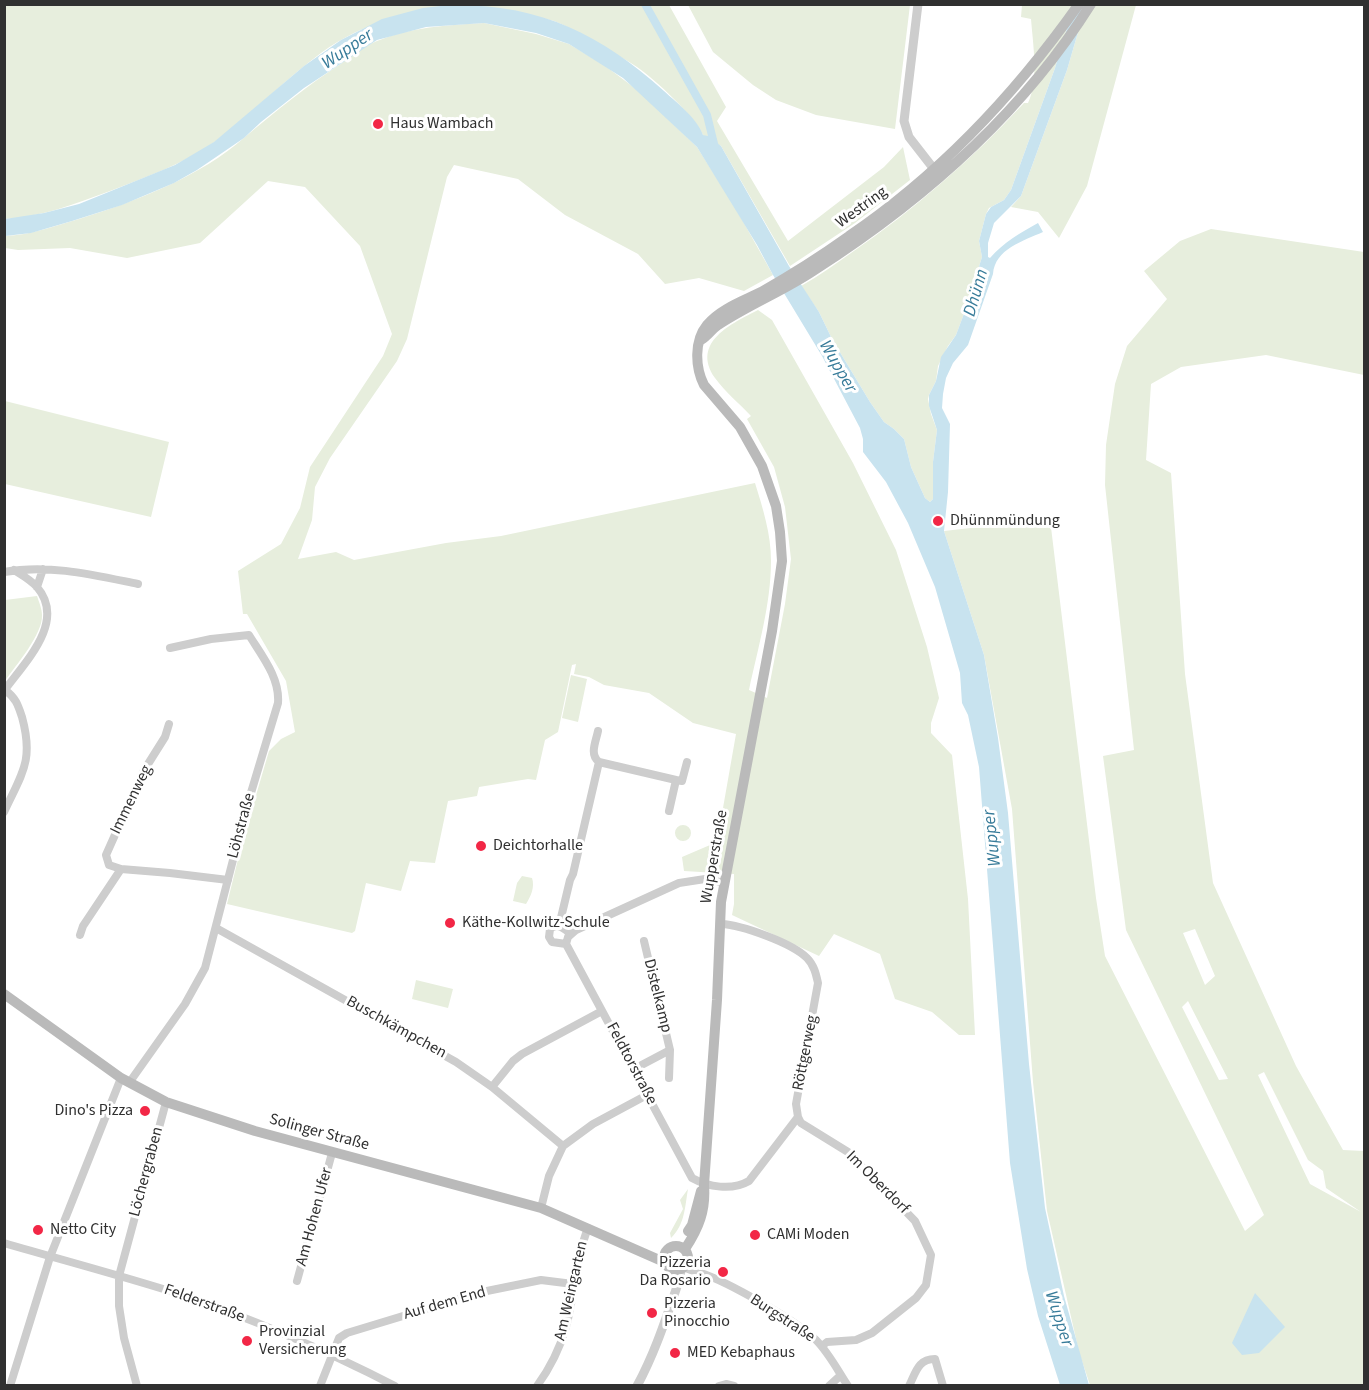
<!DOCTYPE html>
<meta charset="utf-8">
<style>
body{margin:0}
#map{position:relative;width:1369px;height:1390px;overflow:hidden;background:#fff;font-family:"Source Sans 3",sans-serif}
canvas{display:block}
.frame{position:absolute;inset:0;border:6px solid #303030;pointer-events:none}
</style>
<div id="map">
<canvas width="1369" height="1390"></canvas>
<div class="frame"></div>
</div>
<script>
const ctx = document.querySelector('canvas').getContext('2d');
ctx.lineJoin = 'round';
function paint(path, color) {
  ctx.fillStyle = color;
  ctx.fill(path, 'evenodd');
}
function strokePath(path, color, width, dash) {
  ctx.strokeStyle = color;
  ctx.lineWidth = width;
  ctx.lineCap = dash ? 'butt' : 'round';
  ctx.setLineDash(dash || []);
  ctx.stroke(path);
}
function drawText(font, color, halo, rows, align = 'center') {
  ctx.font = font + ' "Source Sans 3",sans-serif';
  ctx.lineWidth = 6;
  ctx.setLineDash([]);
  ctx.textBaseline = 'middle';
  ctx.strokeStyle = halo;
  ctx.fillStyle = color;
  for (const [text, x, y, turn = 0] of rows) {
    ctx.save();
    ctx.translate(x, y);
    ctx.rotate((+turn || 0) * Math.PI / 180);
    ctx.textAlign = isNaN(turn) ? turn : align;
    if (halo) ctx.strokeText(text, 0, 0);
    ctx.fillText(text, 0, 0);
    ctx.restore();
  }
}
paint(new Path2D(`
 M4 5H669L726 107 717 121 788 241 884 167 903 147 910 180 855 223 790 266 721 146 703 135C696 118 654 78 637 67 626 59 613 54 602 47 586 38 570 27 554 21 474 0 390 3 321 53 284 80 253 114 216 141 184 164 146 177 110 191 75 204 41 217 5 219Z
 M688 5H910L895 129 816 115 776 100 753 85 713 52Z
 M1022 5H1074L1055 68 1011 190 1004 200 989 208 986 214 979 241 982 257 965 311 956 335 948 346 938 366 936 381 929 395 928 399 931 414 937 430 933 462V499L930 502 925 498 911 467 904 439 894 429 884 422 870 402 832 339 819 312 801 286C819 276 835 264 851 253 915 209 972 159 1024 103H1028C1039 81 1033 44 1031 19L1021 17Z
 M1086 5H1136L1087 186 1059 238 1038 212 1011 207 1021 196 1067 70Z
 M484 23 536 34 569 44 604 65 640 92 697 147 735 207 773 275 744 291 699 278 665 284 638 254 565 215 518 179 454 165 447 177 407 339 397 361 330 458 315 487 312 520 298 559 336 552 354 560 446 543 501 536 755 483C763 509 771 534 771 561 771 604 758 648 749 690L767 698 785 604 791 559 785 507 774 467 747 419 751 416C739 403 725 392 715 378 690 342 733 323 758 310L772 320 853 463 896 550 927 647 939 698 931 723V733L952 755 968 899 975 1035H959L932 1012 895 999 880 954 834 934 819 956 732 915 734 904V874L684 871 682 857 717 842 736 734 693 723 649 693 604 685 589 677 574 674 576 664 572 665 558 732 545 740 536 780 528 779 479 787 477 796 448 801 435 863 410 861 401 891 366 883 355 931 352 933 227 904 242 843 269 751 281 739 295 732 286 681 247 614H243L238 571 281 544 300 508 310 467 383 356 392 334 360 246 305 187 268 181 200 243 127 258 70 248 18 250 5 248V236C31 235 54 226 79 219 136 201 200 177 245 137 277 110 308 85 342 63 353 55 365 46 377 41 411 27 447 25 484 23Z
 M1211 229 1364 252V375L1266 355 1181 367 1151 384 1146 460 1171 473 1185 674 1213 883 1296 1066 1343 1150 1364 1151V1385H1090L1079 1352 1047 1211 1033 1082 1012 809 984 655 944 531 1050 519 1096 898 1105 956 1245 1231 1264 1215 1126 930 1103 756 1134 750 1105 485 1106 445 1115 384 1127 346 1167 299 1144 271 1180 241ZM1195 929 1215 976 1205 985 1183 933ZM1188 1001 1228 1079 1219 1080 1182 1007ZM1264 1072 1308 1160 1323 1171 1326 1188 1361 1212 1310 1184 1258 1075Z
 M5 401 169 442 151 517 5 484Z
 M37 596C39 602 42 609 42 615 43 634 16 665 5 681V600Z
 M571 675 587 679 578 722 562 718Z
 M675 833a8 8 0 1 1 16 0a8 8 0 1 1-16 0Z
 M522 876 532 878C535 887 531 896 526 904L513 901 517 883Z
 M416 980 453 989 448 1008 412 999Z
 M688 1189C685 1206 685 1225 671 1238L670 1233 683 1209 680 1200Z`), '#e7eedd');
paint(new Path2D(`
 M449 5C537 3 600 33 664 91 677 103 697 118 703 135L708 136 721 146 789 266 819 312 832 339 870 402 884 422 894 429 904 439 911 467 925 498 930 502 933 499V462L937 430 929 406V395L936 381 941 357 956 335 965 311 982 257 979 241 986 214 991 207 1004 200 1011 190 1055 68 1074 5H1086L1067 70 1021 196 994 223 988 243V257L990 258C1004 242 1020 233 1038 223L1043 232C1023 241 995 249 993 274L968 345 953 363 946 378 943 394 942 408 950 424 948 492 944 531 984 655 998 738 1008 813 1029 1064 1045 1208 1064 1296 1089 1385H1060L1038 1316 1027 1269 1010 1163 979 767 968 715 962 703 960 673 935 587 908 523 886 482 863 452V439L860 428 822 356 773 275 757 245 697 147 623 78 569 44 536 33 484 23 426 27 377 40 304 88 261 122 244 138 197 170 174 183 122 205 72 221 31 233 5 236V219L44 213 79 204 175 165 214 142 304 66 341 40 382 19 423 8Z
 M1255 1293 1285 1327 1259 1353 1242 1355 1232 1343Z`), '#c8e3ef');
strokePath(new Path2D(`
 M645 4 707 115 715 148`), '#c8e3ef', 8);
strokePath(new Path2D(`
 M4 572C50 564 94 575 138 584
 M37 587 43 569
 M4 691C24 663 67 622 37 587 31 580 22 575 14 570
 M598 731C596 741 589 755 599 762
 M676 780 682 781 687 762
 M4 812C22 773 34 761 22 717 18 705 16 698 5 690
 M121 869 170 873 228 880
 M721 924C742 925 792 943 807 958 814 965 816 974 818 983L796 1104 798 1117 749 1181C732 1191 708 1187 692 1178L566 944 568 937 576 930 679 883 705 879 724 883
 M559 926 570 880 573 874 599 762 676 780 669 811
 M216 928 456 1062 492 1087 563 1146 549 1176 541 1208
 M80 935 83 926 121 869 109 865 106 855 143 772 165 737 169 724
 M566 944 552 942 549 937 550 929C558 922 564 929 571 934
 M634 1069 670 1050 644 941
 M669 1078 670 1050
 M129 1083 185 1004 205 968 247 806 278 703C280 678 262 656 249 635L211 639 170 648
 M492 1087 513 1061 522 1054 602 1011
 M798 1117 801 1123 848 1152 915 1221 931 1255 926 1285 916 1298 872 1333 856 1340 827 1342 822 1346
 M563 1146 593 1124 647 1095
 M4 1243C62 1260 119 1275 176 1293 251 1318 325 1350 395 1386
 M688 1260 695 1265 700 1272
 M684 1267C690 1271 695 1271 701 1273 728 1282 797 1321 816 1340 829 1353 838 1371 848 1386
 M297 1281 332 1153
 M10 1386 50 1257 121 1078
 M137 1386 124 1338 119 1306V1276L166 1102
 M320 1386 339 1338 347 1333 482 1292 541 1280 573 1284
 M537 1386C550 1368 560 1348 566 1327 575 1294 575 1261 588 1228
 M719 1386 726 1384 734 1386
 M829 1386 841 1375
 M909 1386C916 1372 918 1359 935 1359L943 1386`), '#cdcdcd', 8);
strokePath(new Path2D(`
 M918 4 904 121 909 137 937 173
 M673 1270 676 1287
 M637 1386C656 1351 667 1315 680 1278L681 1270`), '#cdcdcd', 9);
strokePath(new Path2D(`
 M701 340C708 336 711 330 718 325 748 305 783 291 813 271 921 202 1022 114 1091 4
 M4 994 121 1078 166 1102 255 1131 541 1208 664 1262
 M688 1231 692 1225 701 1191
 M664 1258a12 12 0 1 1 24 0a12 12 0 1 1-24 0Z
 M685 1249C699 1228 706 1210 704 1185L717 1000 721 902 772 631 782 561 780 532 776 506 762 466 740 427 704 385C695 367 694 341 707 325 720 309 743 301 761 292 791 275 821 256 849 236 939 175 1016 93 1079 4`), '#bababa', 10);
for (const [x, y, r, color] of [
 [378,124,6,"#f22746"],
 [938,521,6,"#f22746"],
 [481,846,6,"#f22746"],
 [450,923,6,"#f22746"],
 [145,1111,6,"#f22746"],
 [38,1230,6,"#f22746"],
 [755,1235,6,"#f22746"],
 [723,1272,6,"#f22746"],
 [652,1313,6,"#f22746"],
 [247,1341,6,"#f22746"],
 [675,1353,6,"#f22746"]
]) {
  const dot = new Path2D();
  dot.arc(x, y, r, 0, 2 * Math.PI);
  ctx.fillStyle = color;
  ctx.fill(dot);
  strokePath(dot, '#fff', 2);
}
drawText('16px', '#303030', '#fff', [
 ["Haus Wambach",390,124],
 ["Dhünnmündung",950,521],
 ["Deichtorhalle",493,846],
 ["Käthe-Kollwitz-Schule",462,923],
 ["Dino's Pizza",133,1111,"right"],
 ["Netto City",50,1230],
 ["CAMi Moden",767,1235],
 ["Pizzeria",711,1263,"right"],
 ["Da Rosario",711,1281,"right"],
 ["Pizzeria",664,1304],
 ["Pinocchio",664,1322],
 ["Provinzial",259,1332],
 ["Versicherung",259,1350],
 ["MED Kebaphaus",687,1353]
], 'left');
drawText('16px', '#303030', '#fff', [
 ["Westring",862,208,-36],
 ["Immenweg",132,800,-64],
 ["Löhstraße",242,826,-75],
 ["Wupperstraße",715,857,-80],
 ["Distelkamp",657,996,76],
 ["Buschkämpchen",396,1028,29],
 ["Röttgerweg",806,1053,-79],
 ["Feldtorstraße",631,1064,62],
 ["Solinger Straße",319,1133,15],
 ["Löchergraben",147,1172,-75],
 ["Im Oberdorf",877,1183,45],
 ["Am Hohen Ufer",315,1217,-75],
 ["Am Weingarten",572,1291,-77],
 ["Felderstraße",204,1304,20],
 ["Auf dem End",445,1304,-16],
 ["Burgstraße",782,1319,33]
]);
drawText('italic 18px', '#377b99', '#fff', [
 ["Wupper",348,50,-34],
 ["Dhünn",977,293,-74],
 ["Wupper",837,367,60],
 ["Wupper",993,838,-96],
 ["Wupper",1058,1319,72]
]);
</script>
